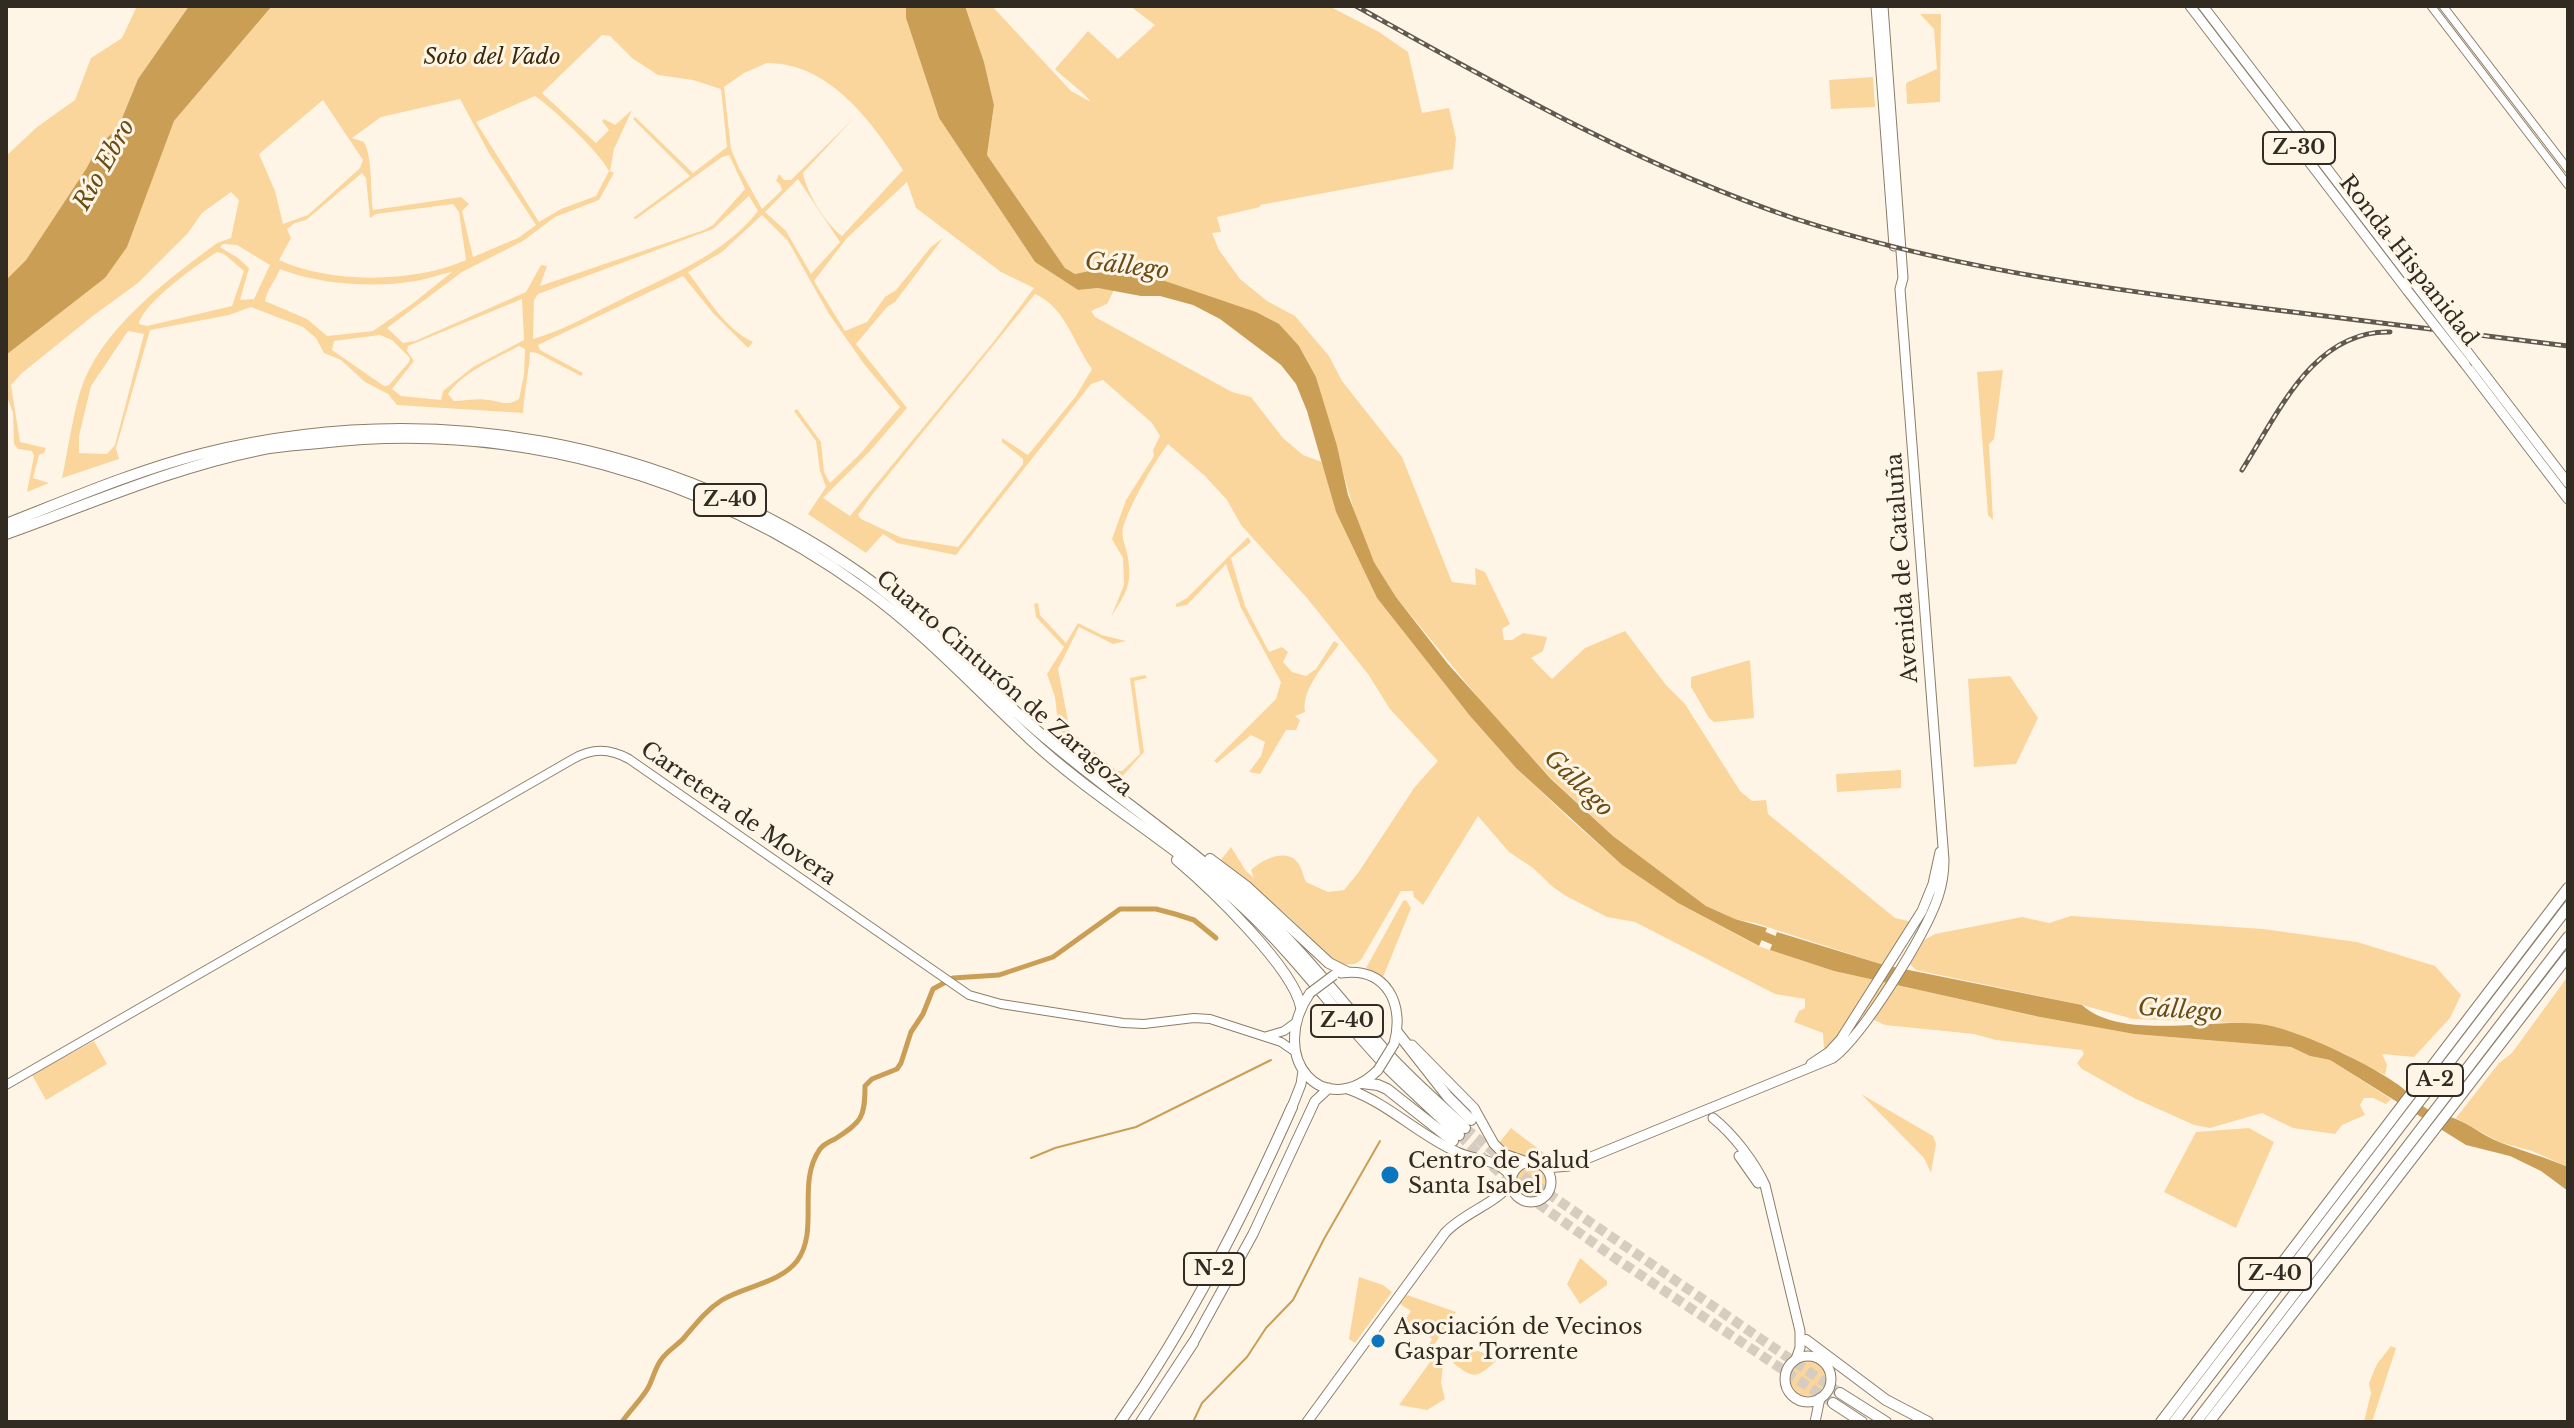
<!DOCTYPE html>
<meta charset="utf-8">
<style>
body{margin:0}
#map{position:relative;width:2574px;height:1428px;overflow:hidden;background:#fff5e7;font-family:"Libre Baskerville",serif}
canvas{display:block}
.frame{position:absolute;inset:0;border:8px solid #312b22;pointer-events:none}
</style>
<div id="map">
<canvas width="2574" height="1428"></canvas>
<div class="frame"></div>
</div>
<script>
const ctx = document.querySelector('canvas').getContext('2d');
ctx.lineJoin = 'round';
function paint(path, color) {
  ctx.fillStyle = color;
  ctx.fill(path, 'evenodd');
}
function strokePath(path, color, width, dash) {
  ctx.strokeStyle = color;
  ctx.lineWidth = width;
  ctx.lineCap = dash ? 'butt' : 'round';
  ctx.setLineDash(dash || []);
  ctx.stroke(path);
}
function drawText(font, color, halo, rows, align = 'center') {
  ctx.font = font + ' "Libre Baskerville",serif';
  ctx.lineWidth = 6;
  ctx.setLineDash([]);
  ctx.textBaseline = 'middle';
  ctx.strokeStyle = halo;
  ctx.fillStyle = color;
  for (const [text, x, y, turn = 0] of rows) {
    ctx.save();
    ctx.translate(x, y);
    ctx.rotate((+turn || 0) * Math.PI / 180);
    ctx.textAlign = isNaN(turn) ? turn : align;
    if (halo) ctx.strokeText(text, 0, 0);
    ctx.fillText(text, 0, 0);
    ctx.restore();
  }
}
paint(new Path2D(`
 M137 6H189L138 79 118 128 99 145 86 169 26 260 6 280V156L37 127 75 100 91 58 122 38Z
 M272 6H906V18L939 118 1035 262 1078 290 1098 288 1114 290 1107 304 1091 311 1095 317 1232 392 1251 397 1283 438 1303 455 1322 462 1336 512 1377 598 1470 716 1517 769 1570 819 1622 865 1678 903 1758 946 1834 971 2040 1017 2134 1034 2291 1047 2310 1056 2330 1060 2391 1099 2386 1104 2373 1098H2364L2360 1105 2365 1115 2342 1125 2335 1134 2293 1128 2262 1113 2210 1128 2194 1125 2134 1098 2082 1069 2077 1063 2084 1054 2082 1050 1996 1040 1974 1034 1885 1025 1856 1012 1837 1039 1824 1051 1823 1033 1794 1022 1799 1011 1805 1008V999L1775 994 1635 922 1607 917 1566 896 1553 887 1533 868 1509 852 1478 816 1423 905 1414 897 1413 891H1401L1361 960 1355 964 1342 965 1327 956 1287 915 1220 861 1231 847 1246 871 1254 878 1251 870C1261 860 1287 847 1298 863 1302 868 1303 876 1306 882L1328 892 1344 890 1358 873 1414 788 1438 761 1390 709 1368 674 1307 598 1241 525 1227 500 1205 476 1168 444C1154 462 1129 506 1123 528 1121 537 1125 544 1127 553 1133 584 1127 592 1111 617L1124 585 1123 558 1112 539 1126 500 1154 456 1153 450 1160 436 1152 423 1103 380 1091 384 956 555 897 543 883 534 866 553 808 514 826 487 820 471 816 441 794 411 797 409 821 442 824 472 830 483 859 455 900 407 864 364 829 314 788 241 762 215 722 252 688 272C706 296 725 329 753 342L748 348 713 313 683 276 538 345 540 350 583 373 581 376 537 353 530 352C529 373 524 392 523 413L397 405 388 394 365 382 341 360 324 353 316 338 303 327 251 307 229 315 150 330 116 448 119 459 62 478C68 450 72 420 80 392 100 329 166 281 217 243L231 238 239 200 231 192 202 213 188 233 138 283 94 315 22 373 11 385 20 442 46 448 44 453 39 455 33 478 49 483 27 492 34 456 32 451 18 449 14 444 13 413 6 394V355L105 278 141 206 174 121ZM602 35 610 36 632 58 658 75 693 80 721 89 727 147 693 173 635 117 633 119 690 176 633 218 636 219 722 157 729 155 745 189 713 225 704 230 540 286 547 266 541 265 526 292 415 341 403 343 387 328 462 272 523 241 555 217 599 200 614 173 610 171 614 149 632 110 615 125 604 119 602 121 609 130 596 143 542 93ZM767 63C830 63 873 123 903 170L842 236C826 224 806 192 803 173L853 119 791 180H784L779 174 776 181 780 184 782 190 762 209 739 168 731 149 724 87 744 73ZM535 96C554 109 599 152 609 171L596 196 561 209 539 222 476 122ZM460 99 489 153 536 225 518 238 473 257 462 211 469 204 461 197 373 210C370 190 373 159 364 142L352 138 381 117ZM323 100 363 160 360 168 308 215 283 224 275 191 259 154ZM362 173 366 178 370 218 376 214 453 204 459 212 466 260C415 283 330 284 279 260L291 238 287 229 295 223 306 220ZM798 179 840 242 811 274 786 231 765 212ZM907 182 916 208 1001 272 1034 288 995 340 850 516 823 498 870 451 907 408 856 344 887 307 895 302 943 238 931 247 896 290 885 297 867 322 845 331 814 281 847 238ZM749 196 758 211C723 256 667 276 618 301 591 314 562 331 533 339L534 300 538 294 713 229ZM223 244 237 245 270 265 254 299 240 300 249 268 238 258 220 247ZM217 252 224 254 244 271 232 306 147 326 139 324C143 303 198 264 217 252ZM280 269C321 285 373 288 416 281 428 279 440 274 452 272L412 304 373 331 327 336 307 319 265 301C267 289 276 280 280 269ZM1035 294C1065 307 1074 344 1092 369L1076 396 1028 455 1002 438V442L1023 459V464L958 547 902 538 861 519 858 515 872 495ZM522 299 524 340 473 367 443 391 441 400 401 396 392 389 414 361 407 351 408 346ZM128 331 144 334 115 445 107 454 79 453V436L91 386ZM380 335 392 340 410 358 409 362 389 385 384 386 332 350 334 341ZM519 346 525 349 524 375 519 399C506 407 501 401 488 400 478 398 465 401 454 401L448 394C463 372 495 359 519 346Z
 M965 6H992L1071 91 1091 102C1087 95 1064 78 1055 69L1088 31 1118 59 1155 25 1130 6H1329L1379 32 1408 52 1422 113 1449 108 1456 138 1453 169 1260 205V207L1217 217 1221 232 1212 233 1219 250 1240 279 1267 301 1295 316 1329 356 1342 381 1402 457 1452 582 1476 585 1475 568 1485 572 1510 624 1502 629 1504 640H1512L1523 633 1547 637 1543 651 1531 658 1552 679 1585 648 1625 631 1666 685 1685 704 1740 791 1752 801 1766 800 1768 814 1895 918 1912 922 1884 965 1755 923 1735 919 1706 906 1613 836 1552 779 1489 711 1396 597 1374 562 1360 532 1316 377 1299 346 1218 301 1165 281 1089 271 1075 274 1065 268 987 155 994 105 984 62Z
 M1920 14H1941L1940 102 1907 104 1906 83 1937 69 1934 29Z
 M1873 77 1875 107 1831 109 1829 80Z
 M2003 370 1994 439 1989 444 1993 520 1988 515 1977 372Z
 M1248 537 1251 542 1231 558 1245 606 1269 652 1282 647 1288 652 1283 662 1292 672 1306 676 1316 669 1334 641 1339 644C1326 663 1301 689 1305 712L1295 716 1300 720 1296 730H1286L1260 774 1249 772 1261 756 1265 742 1251 735 1217 763 1214 761 1276 699 1281 682 1241 608 1226 564 1187 605 1176 607V604L1187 598Z
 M1038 603 1040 615 1066 643 1078 623 1102 635 1126 641 1113 644 1079 627 1058 669 1070 731 1117 771H1122L1140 754 1130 678 1145 675 1147 678 1134 681 1144 752 1119 780 1059 732 1055 697 1047 674 1064 647 1036 617 1034 604Z
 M1750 660 1754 718 1714 722 1709 718 1691 687V677Z
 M2010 676 2038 718 2016 764 1974 767 1968 679Z
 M1901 770V788L1837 792 1836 774Z
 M1406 900 1411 908 1383 977 1366 968 1403 901Z
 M2071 916 2263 929 2357 942 2435 966 2461 995 2450 1018 2414 1057 2382 1054 2387 1065 2385 1075 2345 1054 2261 1024 2133 1019 2082 1005 1916 970 1910 964 1924 940 1935 934 2022 917 2049 923Z
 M2568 976V1167L2532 1151 2499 1142 2456 1118 2499 1063 2512 1053Z
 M94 1041 107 1064 46 1100 32 1075Z
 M1861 1094 1933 1136 1936 1144 1931 1173 1924 1158Z
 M1511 1128 1558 1164C1539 1165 1512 1156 1498 1144Z
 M2249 1128 2274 1142 2236 1228 2164 1192 2196 1132Z
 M1515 1182a16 16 0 1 1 32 0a16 16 0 1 1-32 0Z
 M1580 1258 1607 1281V1285L1580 1304 1567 1284Z
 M1359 1277 1383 1285 1392 1292 1355 1343 1349 1339Z
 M1407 1295 1456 1312 1432 1348 1428 1346 1432 1339 1405 1320 1411 1311 1400 1304Z
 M2391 1346 2396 1348 2372 1422H2364L2371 1393 2369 1383 2377 1364Z
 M1478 1351 1489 1355 1496 1361C1476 1379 1474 1379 1453 1363L1463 1353Z
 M1433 1358 1443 1365 1441 1383 1445 1399 1427 1410 1399 1405Z
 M1790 1378a18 18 0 1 1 36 0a18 18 0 1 1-36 0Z`), '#fad69c');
paint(new Path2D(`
 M189 6H272L174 121 127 247 105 278 6 355V280L26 260 86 169 99 145 118 128 138 79Z
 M906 6H965L984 62 994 105 987 155 1065 268 1075 274 1089 271 1165 281 1256 312 1279 324 1299 346 1316 377 1337 446 1348 495 1374 562 1396 597 1448 664 1551 779 1613 836 1706 906 1735 919 1767 928 1759 946 1678 903 1622 865 1517 769 1470 716 1377 598 1336 512 1307 411 1296 384 1281 365 1220 319 1193 305 1160 296H1141L1098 288 1078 290 1035 262 939 118 906 18Z
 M1777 932 1884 965 2082 1005C2122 1041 2209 1018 2260 1024 2294 1028 2366 1062 2394 1082 2406 1089 2415 1101 2427 1109 2436 1114 2447 1115 2456 1119 2471 1125 2484 1136 2499 1142 2522 1151 2545 1157 2568 1167V1191L2541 1171 2510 1156 2466 1145 2330 1060 2310 1056 2291 1047 2134 1034 2040 1017 1834 971 1770 950Z`), '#ca9f55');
strokePath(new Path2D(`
 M1031 1158 1055 1148 1136 1127 1271 1060
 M1193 1422 1202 1403 1247 1357 1266 1328 1293 1300 1324 1239 1380 1141`), '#ca9f55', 2);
strokePath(new Path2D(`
 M622 1422C630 1410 641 1400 648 1388 653 1379 655 1368 661 1360 666 1352 676 1346 683 1339 695 1325 706 1310 722 1300 745 1286 780 1283 797 1261 820 1230 796 1183 820 1149 824 1144 829 1142 835 1139 862 1122 865 1117 865 1086L872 1079 897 1069 901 1063 911 1032 923 1014 933 989 953 978 999 975 1053 957 1120 909H1156L1175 914 1194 920 1216 938`), '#ca9f55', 5);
strokePath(new Path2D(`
 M1754 932 1785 945`), '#ca9f55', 9);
strokePath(new Path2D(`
 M1465 1128 1524 1177 1840 1393
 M1459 1135 1516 1188 1612 1256 1833 1403`), '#d6cdc0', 10, [10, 5]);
const tertiary = new Path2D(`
 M2431 6 2568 185
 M2443 6 2568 169`);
const secondary = new Path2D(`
 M1267 1036 1284 1031 1295 1023
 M6 1085 573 759C592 748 609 748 629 759L969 995 1001 1004 1123 1023 1144 1024 1194 1018 1210 1019 1281 1042 1294 1051`);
const primary = new Path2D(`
 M1876 6 1894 246
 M1412 1045 1474 1108 1494 1144 1504 1154 1527 1162
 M1811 1064 1829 1052 1841 1039 1922 911 1933 884 1940 852
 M1348 1089C1390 1104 1418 1135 1457 1152 1478 1162 1497 1157 1512 1178
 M1713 1118C1733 1134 1754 1161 1765 1185L1800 1331V1348L1796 1359
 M1739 1156 1758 1183
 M1511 1182a20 20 0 1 1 40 0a20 20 0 1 1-40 0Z
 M1546 1168 1569 1166 1833 1058C1864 1034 1925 935 1938 897 1942 885 1944 873 1944 860L1900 289 1903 278 1883 6
 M1785 1379a23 23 0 1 1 46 0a23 23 0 1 1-46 0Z
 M1307 1422 1445 1233C1464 1212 1499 1203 1511 1182
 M1815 1422 1820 1398`);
const trunk = new Path2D(`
 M2190 6 2407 290
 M2203 6 2416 285
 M2476 363 2568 483
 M2465 364 2568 499
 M1341 973C1387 966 1405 1005 1394 1044
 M1310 993C1266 1058 1324 1123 1378 1070
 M1292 1107 1301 1084 1303 1071
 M1193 1343 1253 1234 1315 1101 1329 1088`);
const motorway = new Path2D(`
 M6 524C70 499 135 471 201 454 431 397 666 439 861 574 925 619 976 678 1035 729 1105 790 1182 840 1250 902 1302 949 1344 1005 1390 1056 1413 1081 1440 1104 1465 1128
 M6 534C90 504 171 468 259 450 279 446 299 445 319 443 511 420 707 475 864 589 924 632 975 688 1030 739 1097 801 1179 846 1246 910 1298 959 1340 1018 1390 1070 1412 1092 1436 1113 1459 1135
 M1210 859 1246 886 1329 963 1347 972
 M1177 860C1210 888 1293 967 1301 1007
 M1397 1032 1448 1097 1471 1120
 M1362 1083 1378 1085 1387 1089 1453 1141
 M1806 1340 1886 1400 1928 1422
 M1840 1393 1886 1422
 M1833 1403 1862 1422
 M1120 1422C1189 1323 1243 1217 1292 1107
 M1141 1422 1193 1343
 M2161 1422 2568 888
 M2174 1422 2568 907
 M2196 1422 2568 937
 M2209 1422 2568 956`);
strokePath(tertiary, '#8c7e69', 9);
strokePath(secondary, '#8c7e69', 10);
strokePath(primary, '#8c7e69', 11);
strokePath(trunk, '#8c7e69', 11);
strokePath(motorway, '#8c7e69', 12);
strokePath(tertiary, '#fff', 7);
strokePath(secondary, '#fff', 8);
strokePath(primary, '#fff', 9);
strokePath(trunk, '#fff', 9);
strokePath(motorway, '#fff', 10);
const rail = new Path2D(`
 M1356 6C1498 85 1639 166 1793 218 1940 266 2091 287 2244 306 2352 319 2460 333 2568 346
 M2242 470C2278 414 2313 330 2390 332`);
strokePath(rail, '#60594f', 5);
strokePath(rail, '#fff5e7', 2, [6]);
const trunkBridge = new Path2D(`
 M2416 285 2476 363
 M2407 290 2465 364
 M1310 993 1334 975
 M1378 1070 1394 1044`);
strokePath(trunkBridge, '#8c7e69', 11, []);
strokePath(trunkBridge, '#fff', 9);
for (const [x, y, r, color] of [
 [1390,1175,10,"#0b76c0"],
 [1378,1341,8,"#0b76c0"]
]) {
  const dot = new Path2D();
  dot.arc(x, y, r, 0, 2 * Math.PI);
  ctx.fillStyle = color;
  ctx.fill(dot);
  strokePath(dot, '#fff5e7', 3);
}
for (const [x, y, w] of [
 [2299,148,72],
 [730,500,72],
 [1347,1021,72],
 [2435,1080,56],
 [1214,1269,60],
 [2275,1274,72]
]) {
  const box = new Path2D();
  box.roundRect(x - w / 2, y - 16, w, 32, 6);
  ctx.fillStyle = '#fff5e7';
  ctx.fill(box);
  strokePath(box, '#312b22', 2);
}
drawText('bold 20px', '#312b22', null, [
 ["Z-30",2299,148],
 ["Z-40",730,500],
 ["Z-40",1347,1021],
 ["A-2",2435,1080],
 ["N-2",1214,1269],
 ["Z-40",2275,1274]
]);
drawText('italic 22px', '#3a2807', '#fff5e7', [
 ["Soto del Vado",492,58]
]);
drawText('22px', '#312b22', '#fff5e7', [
 ["Ronda Hispanidad",2408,261,52],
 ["Avenida de Cataluña",1903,568,-94],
 ["Cuarto Cinturón de Zaragoza",1004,684,41],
 ["Carretera de Movera",738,814,35]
]);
drawText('22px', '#312b22', '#fff5e7', [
 ["Centro de Salud",1408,1162],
 ["Santa Isabel",1408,1187],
 ["Asociación de Vecinos",1394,1328],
 ["Gaspar Torrente",1394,1353]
], 'left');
drawText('italic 24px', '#6a4c14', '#fff5e7', [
 ["Río Ebro",105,165,-61],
 ["Gállego",1127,267,7],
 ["Gállego",1578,784,44],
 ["Gállego",2180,1011,4]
]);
</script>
